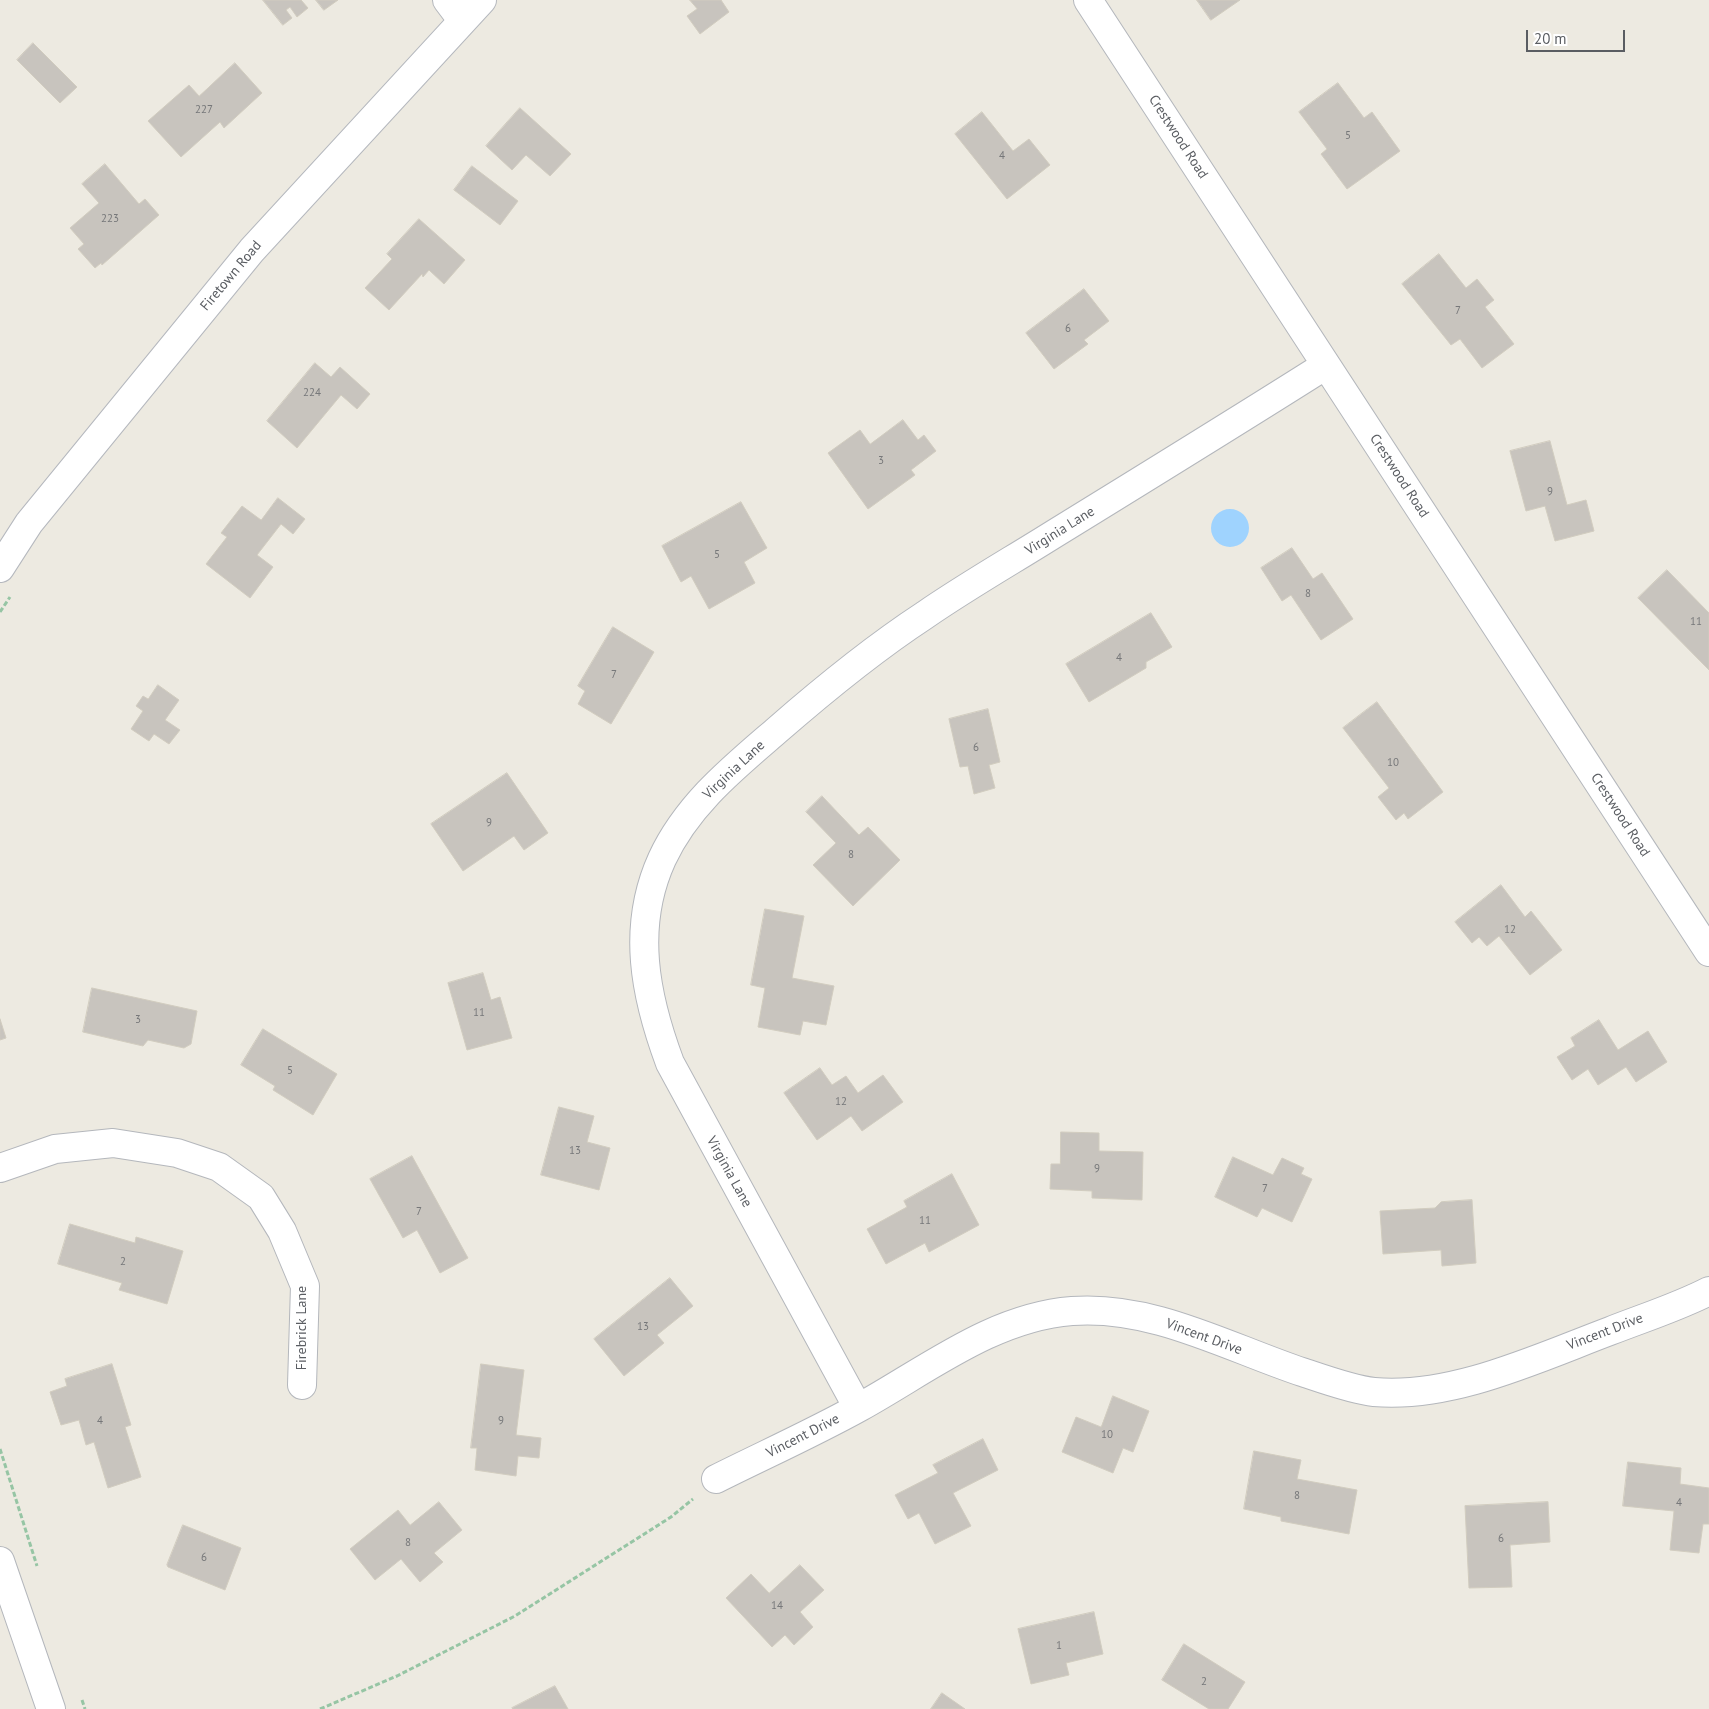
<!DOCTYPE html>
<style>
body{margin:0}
#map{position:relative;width:1709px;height:1709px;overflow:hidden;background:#edeae1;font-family:"PT Sans",sans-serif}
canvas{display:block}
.scale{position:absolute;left:1526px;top:30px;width:99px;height:22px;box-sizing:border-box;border:2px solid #5a5d62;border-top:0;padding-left:6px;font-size:15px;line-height:18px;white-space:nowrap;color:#5a5d62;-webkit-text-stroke:4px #fff;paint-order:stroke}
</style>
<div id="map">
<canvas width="1709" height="1709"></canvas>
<div class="scale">20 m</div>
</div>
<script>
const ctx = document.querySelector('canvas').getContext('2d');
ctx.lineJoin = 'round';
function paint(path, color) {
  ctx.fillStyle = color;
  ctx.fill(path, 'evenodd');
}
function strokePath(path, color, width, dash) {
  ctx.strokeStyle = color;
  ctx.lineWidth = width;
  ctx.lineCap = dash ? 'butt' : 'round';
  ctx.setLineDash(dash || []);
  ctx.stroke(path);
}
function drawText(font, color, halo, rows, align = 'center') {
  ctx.font = font + ' "PT Sans",sans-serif';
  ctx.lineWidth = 4;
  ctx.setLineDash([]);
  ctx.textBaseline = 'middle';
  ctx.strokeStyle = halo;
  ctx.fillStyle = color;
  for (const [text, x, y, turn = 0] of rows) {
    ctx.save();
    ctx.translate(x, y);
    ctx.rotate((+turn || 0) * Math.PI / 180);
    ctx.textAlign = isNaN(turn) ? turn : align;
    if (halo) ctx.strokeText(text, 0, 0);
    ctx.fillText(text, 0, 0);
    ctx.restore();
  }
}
paint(new Path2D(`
 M1211 528a19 19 0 1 1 38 0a19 19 0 1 1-38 0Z`), '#9fd3fe');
const building = new Path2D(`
 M263 0H301L308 8 297 17 290 7 286 10 292 18 283 25Z
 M316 0H338L324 10Z
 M690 0H721L729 12 700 34 687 16 697 9Z
 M1197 0H1240L1211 20Z
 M33 43 77 87 60 103 17 60Z
 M235 63 262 93 224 128 220 122 181 157 148 121 189 85 199 96Z
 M1338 83 1364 118 1372 112 1400 151 1347 189 1321 154 1327 149 1299 112Z
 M520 108 571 154 550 176 526 155 512 170 486 146Z
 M982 112 1013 151 1029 139 1050 165 1007 199 955 134Z
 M105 164 139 204 145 199 159 215 102 265 101 263 95 268 78 249 84 244 70 228 99 203 82 184Z
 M472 166 518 201 500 225 454 190Z
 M419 219 465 260 444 284 429 270 423 277 422 274 389 310 365 288 392 259 387 254Z
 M1439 254 1466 288 1477 279 1494 300 1485 307 1514 344 1482 368 1460 339 1451 345 1402 284Z
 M1084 289 1109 321 1084 340 1088 344 1054 369 1026 333Z
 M315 363 331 377 340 367 370 394 357 409 341 395 297 448 267 421Z
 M903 420 918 440 924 435 936 451 911 470 915 475 868 509 828 453 860 430 870 444Z
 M1550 441 1567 505 1586 500 1594 531 1555 541 1545 506 1526 511 1510 451Z
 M278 498 305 519 293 534 281 524 257 555 273 567 250 598 206 564 227 537 221 533 242 506 261 520Z
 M741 502 767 548 744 562 755 583 709 609 691 576 681 582 662 546Z
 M1292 548 1313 579 1322 573 1353 619 1321 640 1291 595 1282 601 1261 568Z
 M1667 570 1709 613V670L1638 598Z
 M1151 613 1172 647 1146 662V668L1089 702 1066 664Z
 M613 627 654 652 611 724 578 704 585 691 578 686Z
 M158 685 179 700 165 720 180 730 169 744 154 734 149 741 131 729 143 711 136 706 143 696 148 699Z
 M1377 702 1443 792 1408 819 1404 813 1396 820 1378 797 1389 788 1343 728Z
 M988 709 1000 762 989 765 995 788 974 794 968 766 960 767 949 719Z
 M507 773 548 833 524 850 514 836 463 871 431 824Z
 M822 796 859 835 868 827 900 860 853 906 813 865 836 843 806 812Z
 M1501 885 1525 917 1531 911 1562 950 1530 975 1499 936 1487 946 1479 937 1472 943 1455 922Z
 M765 909 804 916 792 978 834 986 826 1025 803 1021 800 1035 758 1027 765 988 751 985Z
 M483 973 491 1000 500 997 512 1038 467 1050 448 983Z
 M92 988 197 1011 191 1044 184 1048 148 1040 143 1046 83 1032Z
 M0 1019 6 1038 0 1040Z
 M1599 1020 1618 1050 1648 1031 1667 1062 1636 1082 1626 1067 1598 1085 1588 1069 1572 1080 1557 1057 1575 1046 1571 1038Z
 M263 1029 337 1074 313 1115 273 1090 275 1086 241 1065Z
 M820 1068 832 1085 846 1076 858 1093 883 1075 903 1102 862 1131 851 1116 817 1140 784 1093Z
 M559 1107 594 1116 587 1142 610 1148 599 1190 541 1175Z
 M1061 1132 1099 1133V1151L1143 1152 1142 1200 1092 1198V1191L1050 1189 1051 1164H1060Z
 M412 1156 468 1258 440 1273 417 1230 403 1238 370 1179Z
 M1233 1157 1273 1175 1282 1158 1304 1168 1301 1174 1312 1179 1292 1222 1262 1208 1257 1217 1215 1197Z
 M952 1174 979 1225 929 1252 925 1243 886 1264 867 1229 907 1207 904 1201Z
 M1472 1200 1476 1263 1442 1266 1441 1250 1383 1254 1380 1211 1435 1208 1441 1202Z
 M70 1224 135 1243 136 1237 183 1251 167 1304 119 1290 122 1283 58 1264Z
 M670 1278 693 1306 657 1335 664 1343 624 1376 594 1339Z
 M112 1364 131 1425 125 1427 141 1477 108 1488 94 1442 86 1445 79 1420 61 1425 50 1392 67 1386 65 1379Z
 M481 1364 524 1370 516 1435 541 1438 539 1458 518 1456 516 1476 475 1470 477 1448H471Z
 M1113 1396 1149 1411 1133 1452 1123 1448 1113 1473 1062 1452 1076 1417 1101 1427Z
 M983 1439 998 1470 953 1493 971 1526 935 1544 919 1513 908 1519 895 1495 938 1473 933 1465Z
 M1254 1451 1301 1460 1297 1479 1357 1490 1349 1534 1281 1521V1517L1244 1509Z
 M1628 1462 1681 1468 1680 1484 1709 1488V1524H1703L1699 1553 1670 1550 1674 1511 1623 1506Z
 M439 1502 462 1530 434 1553 443 1562 420 1582 401 1559 375 1580 350 1549 398 1510 410 1525Z
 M1548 1502 1550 1542 1510 1545 1512 1587 1469 1588 1465 1506Z
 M183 1525 241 1548 225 1590 168 1567 167 1565Z
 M800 1565 824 1590 800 1612 813 1627 794 1645 785 1635 772 1647 726 1598 751 1574 769 1593Z
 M1094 1612 1103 1654 1066 1663 1069 1675 1031 1684 1018 1629Z
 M1184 1644 1245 1682 1228 1709H1209L1162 1680Z
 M555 1686 568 1709H513L512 1708Z
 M942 1693 965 1709H931Z`);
paint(building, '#c8c4be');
strokePath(building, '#d1ccbf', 1);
const street = new Path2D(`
 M447 0 462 20
 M1088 0 1709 952
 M0 1168 55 1149 113 1143 177 1153 219 1167 261 1197 282 1231 305 1286 302 1385
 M858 1408 670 1063C645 996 631 927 662 859 687 805 733 768 776 731 823 690 873 649 925 615 967 586 1011 561 1054 534 1145 478 1236 422 1326 365
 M716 1479C764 1455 813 1433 860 1407 927 1370 993 1317 1072 1311 1153 1305 1227 1347 1302 1372 1323 1379 1353 1390 1374 1392 1452 1399 1538 1358 1610 1331 1643 1318 1678 1307 1709 1291
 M0 1561 51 1709`);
const secondary = new Path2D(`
 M0 568 29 523 252 250 482 0`);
strokePath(street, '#b4b7bc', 30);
strokePath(secondary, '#b5b8be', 30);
strokePath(new Path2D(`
 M0 612 10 597
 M0 1449 37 1566
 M82 1700 85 1709
 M320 1709 397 1676 515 1616 671 1517 693 1499`), '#96c5a4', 3, [5, 2.5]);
strokePath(street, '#fff', 28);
strokePath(secondary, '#fff', 28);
drawText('11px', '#767779', null, [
 ["227",204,110],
 ["5",1348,136],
 ["4",1002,156],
 ["223",110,219],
 ["7",1458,311],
 ["6",1068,329],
 ["224",312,393],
 ["3",881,461],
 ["9",1550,492],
 ["5",717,555],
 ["8",1308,594],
 ["11",1696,622],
 ["4",1119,658],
 ["7",614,675],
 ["6",976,748],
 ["10",1393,763],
 ["9",489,823],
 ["8",851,855],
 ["12",1510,930],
 ["11",479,1013],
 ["3",138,1020],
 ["5",290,1071],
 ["12",841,1102],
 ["13",575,1151],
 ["9",1097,1169],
 ["7",1265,1189],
 ["7",419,1212],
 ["11",925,1221],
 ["2",123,1262],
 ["13",643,1327],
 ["4",100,1421],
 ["9",501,1421],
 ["10",1107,1435],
 ["8",1297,1496],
 ["4",1679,1503],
 ["6",1501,1539],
 ["8",408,1543],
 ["6",204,1558],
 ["14",777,1606],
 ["1",1059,1646],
 ["2",1204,1682]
]);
drawText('14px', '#5a5d62', '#fff', [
 ["Crestwood Road",1178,137,57],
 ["Firetown Road",231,276,-50],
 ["Crestwood Road",1399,476,57],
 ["Virginia Lane",1060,531,-32],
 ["Virginia Lane",734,770,-43],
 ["Crestwood Road",1620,815,57],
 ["Virginia Lane",729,1172,61],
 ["Firebrick Lane",302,1328,-90],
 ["Vincent Drive",1605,1332,-21],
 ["Vincent Drive",1204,1337,20],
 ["Vincent Drive",803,1436,-27]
]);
</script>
